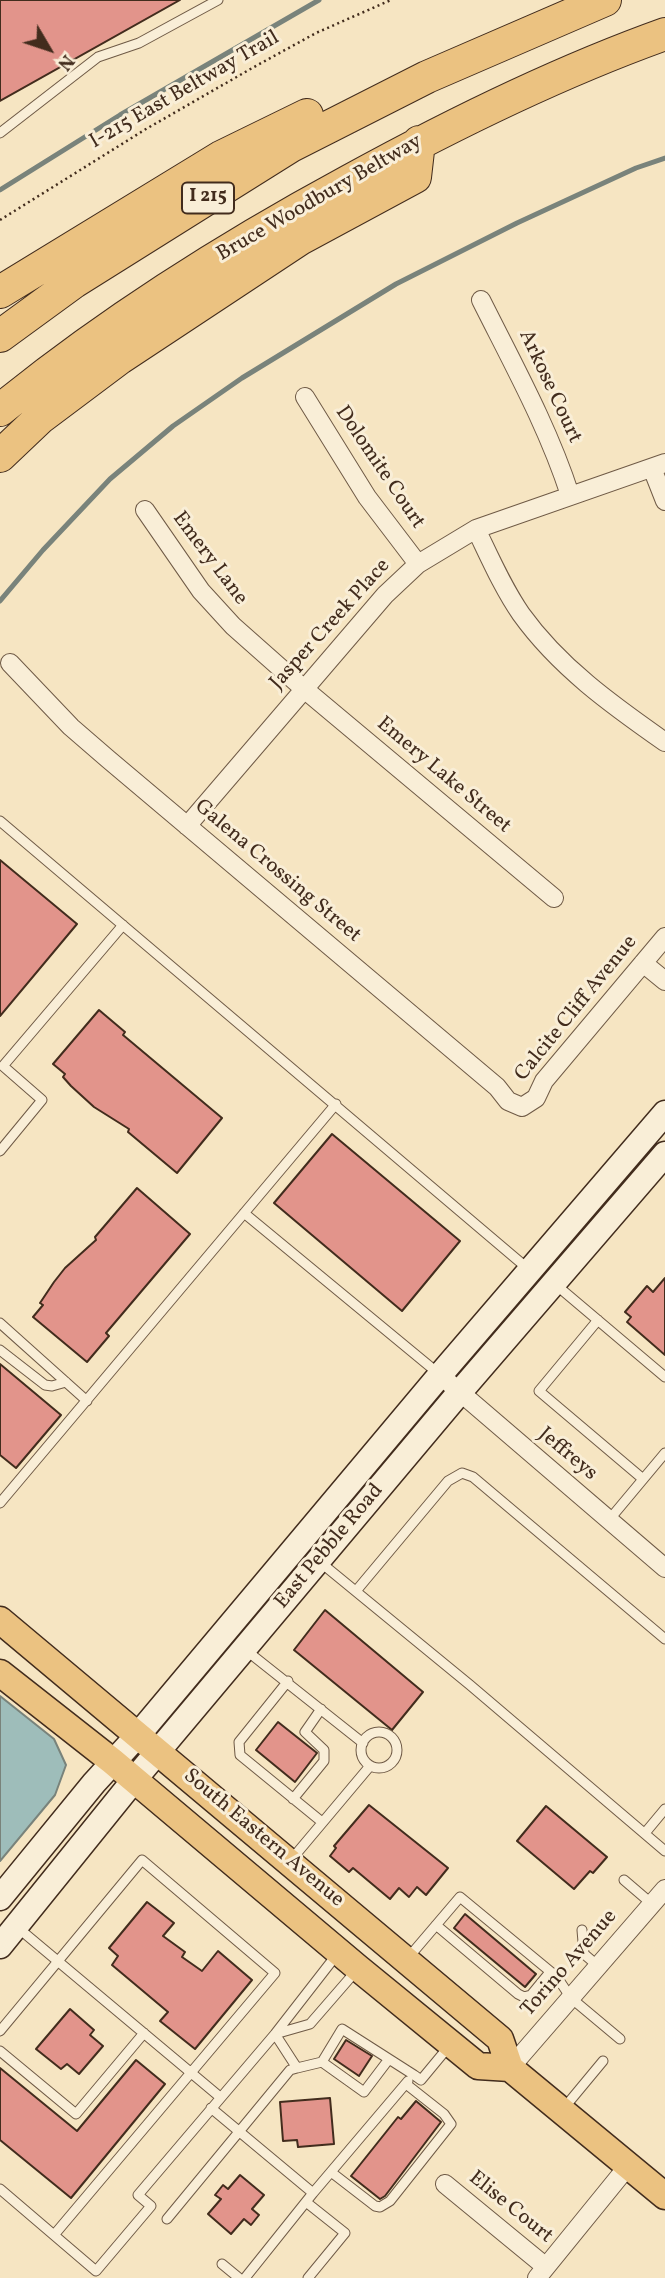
<!DOCTYPE html>
<style>
body{margin:0}
#map{position:relative;width:665px;height:2278px;overflow:hidden;background:#f6e5c2;font-family:Vollkorn,serif}
canvas{display:block}
.north{position:absolute;left:14px;top:14px;width:70px;height:70px;-webkit-text-stroke:5px #f9eed7;paint-order:stroke;rotate:129deg;font-size:19px;font-weight:700;line-height:28px;text-align:center;color:#422c1d}
.north::after{content:'';display:block;margin:auto;width:24px;height:32px;background:#422c1d;clip-path:polygon(50% 0,100% 100%,50% 72%,0 100%)}
</style>
<div id="map">
<canvas width="665" height="2278"></canvas>
<div class="north">N</div>
</div>
<script>
const ctx = document.querySelector('canvas').getContext('2d');
ctx.lineJoin = 'round';
function paint(path, color) {
  ctx.fillStyle = color;
  ctx.fill(path, 'evenodd');
}
function strokePath(path, color, width, dash) {
  ctx.strokeStyle = color;
  ctx.lineWidth = width;
  ctx.lineCap = dash ? 'butt' : 'round';
  ctx.setLineDash(dash || []);
  ctx.stroke(path);
}
function drawText(font, color, halo, rows, align = 'center') {
  ctx.font = font + ' Vollkorn,serif';
  ctx.lineWidth = 6;
  ctx.setLineDash([]);
  ctx.textBaseline = 'middle';
  ctx.strokeStyle = halo;
  ctx.fillStyle = color;
  for (const [text, x, y, turn = 0] of rows) {
    ctx.save();
    ctx.translate(x, y);
    ctx.rotate((+turn || 0) * Math.PI / 180);
    ctx.textAlign = isNaN(turn) ? turn : align;
    if (halo) ctx.strokeText(text, 0, 0);
    ctx.fillText(text, 0, 0);
    ctx.restore();
  }
}
const water = new Path2D(`
 M0 1696 54 1739 66 1765 55 1795 0 1861Z`);
paint(water, '#9ebdba');
strokePath(water, '#79837b', 2);
strokePath(new Path2D(`
 M0 190 120 115 319 0
 M0 601 43 550 110 479 173 426 242 378 396 284 517 223 636 168 665 158`), '#79837b', 5);
const building = new Path2D(`
 M0 0H180L0 101Z
 M0 860 77 924 0 1016Z
 M99 1010 125 1032 123 1035 222 1118 177 1173 128 1132 129 1129 94 1107 71 1086 63 1077 65 1074 53 1064Z
 M332 1134 460 1241 402 1311 274 1203Z
 M137 1188 190 1234 106 1333 109 1336 87 1362 33 1317 43 1305 40 1303 54 1282 65 1268 96 1240 95 1237Z
 M665 1278V1355L627 1322 631 1317 625 1312 647 1286 653 1292Z
 M0 1364 61 1415 16 1468 0 1455Z
 M325 1610 423 1692 392 1730 294 1650Z
 M278 1722 317 1753 295 1782 256 1750Z
 M369 1805 448 1868 426 1895 417 1887 409 1897 399 1888 390 1899 353 1868 349 1872 330 1856 336 1848 334 1846Z
 M546 1806 607 1857 593 1873 590 1871 574 1889 517 1841Z
 M147 1902 174 1923 163 1936 185 1952 182 1957 202 1971 218 1951 252 1980 195 2049 160 2021 168 2012 112 1965 118 1956 109 1948Z
 M465 1914 536 1974 525 1987 454 1928Z
 M70 2009 94 2030 90 2035 103 2046 79 2074 67 2064 61 2069 36 2049Z
 M346 2040 372 2056 359 2076 334 2059Z
 M136 2060 165 2084 71 2198 0 2140V2068L77 2131Z
 M330 2098 334 2144 298 2147 297 2140 283 2141 280 2102Z
 M416 2101 441 2122 385 2196 380 2199 351 2176 398 2117 401 2119Z
 M240 2175 264 2195 252 2209 259 2215 251 2225 244 2219 231 2234 208 2214 221 2199 215 2195 223 2185 228 2189Z`);
paint(building, '#e2948b');
strokePath(building, '#422c1d', 2);
const lane = new Path2D(`
 M0 133 98 57 139 43 218 0
 M0 821 527 1268
 M0 1151 42 1100 3 1066 123 925
 M244 1213 439 1374
 M555 1284 665 1377
 M598 1320 539 1391 643 1479
 M0 1323 87 1401
 M0 1350 45 1385 52 1386 66 1382
 M0 1503 336 1104
 M609 1520 665 1453
 M320 1562 470 1685 665 1851
 M356 1591 448 1481 462 1473 473 1477 665 1639
 M247 1651 363 1743
 M288 1681 239 1742 240 1755 322 1822
 M361 1750a18 18 0 1 1 36 0a18 18 0 1 1-36 0Z
 M293 1799 324 1761V1750L305 1732 321 1709
 M645 1833 665 1809
 M291 1860 370 1766
 M624 1880 652 1904
 M436 1925 518 1994 524 1997 531 1995 550 1972
 M17 1927 220 2097
 M582 1930 584 1954 598 1966
 M408 1958 460 1897 557 1977 571 1998 620 2039
 M0 2031 142 1860 275 1973 54 2235
 M275 2034 310 2024 356 1971
 M275 2034 297 2068 322 2062
 M0 2051 76 2114 144 2033
 M389 2059 364 2092 322 2062 342 2029 414 2075 421 2080 450 2045
 M211 2108 313 2193 245 2278
 M564 2108 603 2061
 M331 2172 375 2206 380 2207 390 2201 451 2124 444 2114 406 2084
 M0 2189 96 2271 151 2206 138 2195 275 2034 338 1953
 M313 2193 408 2081
 M306 2202 345 2233 308 2278
 M167 2219 290 2070 297 2068
 M222 2264 239 2278`);
const street = new Path2D(`
 M481 300C513 364 548 427 570 495
 M305 397 367 497 418 564
 M652 468 665 501
 M145 510 201 591 233 626 303 688 554 898
 M476 529C490 558 503 588 521 614 559 667 612 705 665 742
 M10 663 71 727 108 759 497 1087 508 1101 522 1107 536 1098 544 1081 665 937
 M187 826 385 595 418 564 476 529 665 463
 M643 963 665 981
 M440 1375 665 1568
 M510 2068 665 1889
 M445 2184 546 2267
 M537 2278 628 2166`);
const secondary = new Path2D(`
 M0 1898 94 1783 138 1735 440 1375 665 1113
 M0 1946 134 1780 459 1393 665 1154`);
const primary = new Path2D(`
 M0 1620 500 2039 510 2068 665 2196
 M0 1673 112 1761 358 1968 478 2066 510 2068`);
const highway = new Path2D(`
 M0 292 221 157 307 115
 M0 336 74 282 291 146 427 77 605 0
 M0 410C108 322 227 247 349 181 451 125 556 73 665 34
 M0 456 40 418 120 358 300 239 415 177 419 142`);
strokePath(lane, '#6f5a46', 11);
strokePath(street, '#6f5a46', 20);
strokePath(secondary, '#422c1d', 27);
strokePath(primary, '#422c1d', 29);
strokePath(highway, '#422c1d', 34);
strokePath(new Path2D(`
 M0 220 146 129 254 67 316 33 391 0`), '#422c1d', 2.5, [2, 3.5]);
strokePath(lane, '#f9eed7', 9);
strokePath(street, '#f9eed7', 18);
strokePath(secondary, '#f9eed7', 24);
strokePath(primary, '#ebc281', 26);
strokePath(highway, '#ebc281', 32);
for (const [x, y, w] of [
 [208,198,52]
]) {
  const box = new Path2D();
  box.roundRect(x - w / 2, y - 15.5, w, 31, 5);
  ctx.fillStyle = '#f9eed7';
  ctx.fill(box);
  strokePath(box, '#422c1d', 2);
}
drawText('bold 19px', '#422c1d', null, [
 ["I 215",208,198]
]);
drawText('21px', '#422c1d', '#f9eed7', [
 ["I-215 East Beltway Trail",185,91,-30],
 ["Bruce Woodbury Beltway",320,199,-30],
 ["Arkose Court",549,387,65],
 ["Dolomite Court",379,468,56],
 ["Emery Lane",209,559,53],
 ["Jasper Creek Place",331,625,-48],
 ["Emery Lake Street",443,776,40],
 ["Galena Crossing Street",277,872,40],
 ["Calcite Cliff Avenue",577,1009,-51],
 ["Jeffreys",567,1455,40],
 ["East Pebble Road",330,1547,-50],
 ["South Eastern Avenue",263,1839,40],
 ["Torino Avenue",570,1964,-49],
 ["Elise Court",510,2208,39]
]);
</script>
